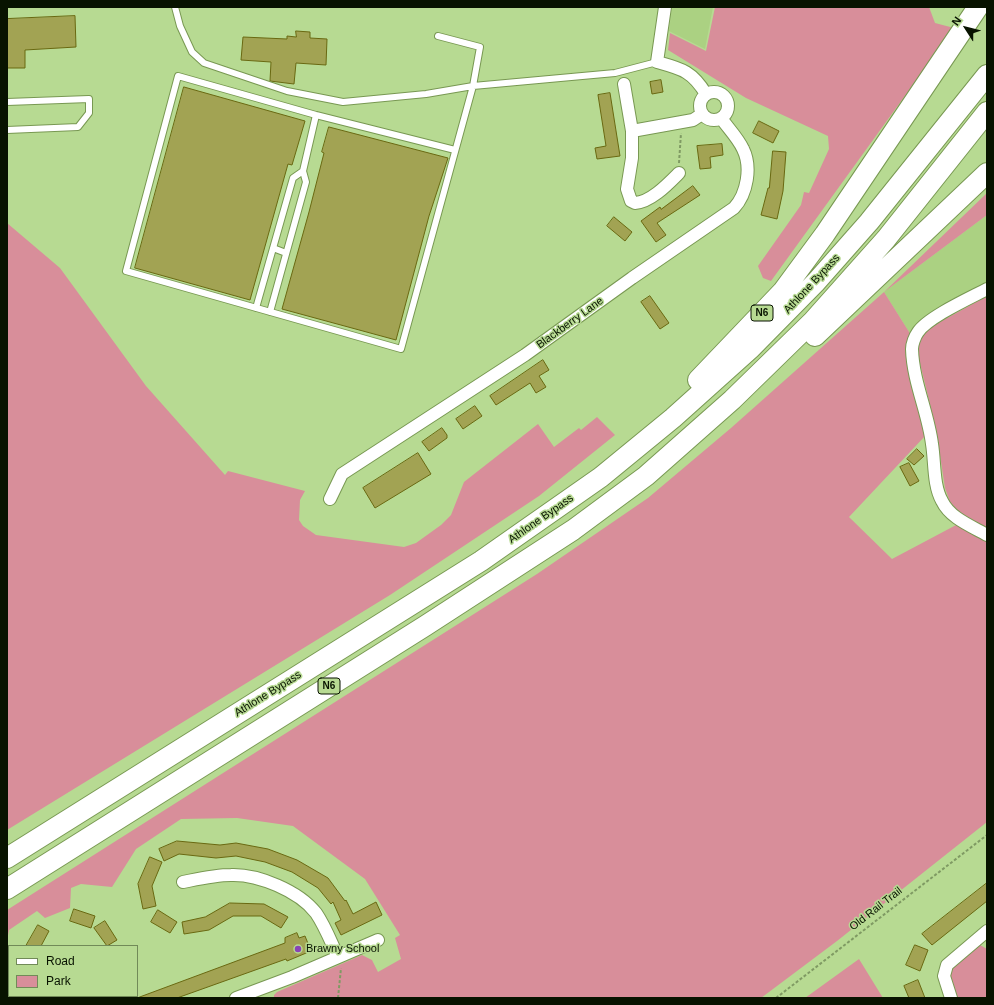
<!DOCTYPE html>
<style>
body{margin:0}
#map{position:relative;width:994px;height:1005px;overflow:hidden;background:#b7da92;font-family:Helvetica,sans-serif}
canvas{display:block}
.frame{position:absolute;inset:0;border:8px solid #081300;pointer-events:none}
.legend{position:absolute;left:8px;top:945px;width:130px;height:52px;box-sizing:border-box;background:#b7da92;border:1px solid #718a58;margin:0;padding:5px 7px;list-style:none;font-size:12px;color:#081300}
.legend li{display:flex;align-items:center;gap:8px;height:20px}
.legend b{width:20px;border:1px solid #718a58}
.north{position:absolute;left:946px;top:8px;width:40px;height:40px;-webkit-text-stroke:3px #b7da92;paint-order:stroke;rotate:306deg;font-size:11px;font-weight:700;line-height:16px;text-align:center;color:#081300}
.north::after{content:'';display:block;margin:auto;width:14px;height:18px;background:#081300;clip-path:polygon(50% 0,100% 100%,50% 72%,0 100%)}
</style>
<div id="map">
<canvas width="994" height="1005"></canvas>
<div class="frame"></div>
<ul class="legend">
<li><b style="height:5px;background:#fff"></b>Road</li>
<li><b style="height:11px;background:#d88e9a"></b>Park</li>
</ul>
<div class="north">N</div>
</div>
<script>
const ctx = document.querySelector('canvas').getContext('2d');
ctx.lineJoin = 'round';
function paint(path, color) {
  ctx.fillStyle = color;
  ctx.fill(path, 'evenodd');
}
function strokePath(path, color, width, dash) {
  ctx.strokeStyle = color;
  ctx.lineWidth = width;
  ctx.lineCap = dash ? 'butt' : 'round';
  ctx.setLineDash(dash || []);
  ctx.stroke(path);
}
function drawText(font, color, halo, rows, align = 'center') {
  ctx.font = font + ' Helvetica,sans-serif';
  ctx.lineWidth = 3;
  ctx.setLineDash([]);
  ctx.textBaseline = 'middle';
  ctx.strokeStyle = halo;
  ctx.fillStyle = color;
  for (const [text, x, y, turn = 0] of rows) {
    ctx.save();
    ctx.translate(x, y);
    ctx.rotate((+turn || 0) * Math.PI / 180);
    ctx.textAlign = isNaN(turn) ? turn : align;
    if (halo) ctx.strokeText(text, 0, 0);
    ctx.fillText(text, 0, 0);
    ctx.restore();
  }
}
paint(new Path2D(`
 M672 7H713L705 49 669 31Z
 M987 215V283L926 317 911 335 884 292Z`), '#abd182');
paint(new Path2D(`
 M715 7H929L935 23 954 28 771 281 763 278 758 266 801 205 804 192 809 193 829 149 828 136 746 98 668 50 670 33 706 51Z
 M987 193V215L884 292 911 335 909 360 911 386 926 435 849 517 892 559 958 524 987 541V822L837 941 761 998H274V995L277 992 362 955 372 960 378 972 401 959 395 938 400 935 365 879 293 826 237 818 181 819 136 849 112 887 81 884 71 888 70 908 45 918 37 911 9 930 7 941V910L537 574 648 498 731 428 884 292Z
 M7 223 60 268 146 386 225 475 228 471 305 491 300 500 299 520 303 526 316 535 404 547 416 543 441 525 451 515 464 482 538 424 554 447 579 428 581 430 597 417 615 435 539 496 390 595 7 830Z
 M987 296V528L959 512 950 502 945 488 936 429 917 351 920 339 929 328Z
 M980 945 987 949V998H956L950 976V970L975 947Z
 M859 959 883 998H805Z`), '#d88e9a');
const building = new Path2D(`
 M75 16 76 47 25 50V68H7V19Z
 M296 31 310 32V38L327 39 326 65 296 63 294 84 270 81 271 62 241 60 243 37 287 39V36L296 37Z
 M661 80 663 92 652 94 650 82Z
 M184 87 305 121 292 165 288 164 250 300 135 268Z
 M610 93 620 156 597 159 595 148 606 146 598 95Z
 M759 121 779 131 773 143 753 133Z
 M329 127 448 158 429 216 396 340 282 309 309 212 324 153 322 152Z
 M722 144 723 155 710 157 711 168 700 169 697 146Z
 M773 151 786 152 783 191 777 219 761 215 768 188H769Z
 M693 186 700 195 657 223 666 235 656 242 641 221 660 207 661 209Z
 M614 217 632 232 625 241 607 226Z
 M650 296 669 323 660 329 641 302Z
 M543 360 549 370 539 376 546 387 536 393 530 383 496 405 490 396Z
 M475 406 482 416 463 429 456 419Z
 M442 428 447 435V438L429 451 422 442Z
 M917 449 924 456 914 465 907 459Z
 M418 453 431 474 375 508 363 488Z
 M909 463 919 481 910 486 900 467Z
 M177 841 220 845 236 843 268 849 297 860 328 878 345 901 346 900 353 914 376 902 382 915 341 935 335 923 341 920 333 902 331 904 318 888 292 872 265 862 236 856 216 858 179 854 164 861 159 849Z
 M150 857 162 862 152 886 156 906 143 909 138 884Z
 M987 883V901L932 945 922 934Z
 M230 903 264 904 288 917 281 928 261 916H233L209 930 184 934 182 922 205 917Z
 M74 909 95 916 91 928 70 921Z
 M158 910 177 922 170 933 151 922Z
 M105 921 117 940 107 946 94 928Z
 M38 925 49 931 41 946H26Z
 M297 933 299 938 305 936 311 951 287 961 286 959 177 998H137L285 943V938Z
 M915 945 928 950 920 971 906 965Z
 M918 980 925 998H909L904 986Z`);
paint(building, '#a2a353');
strokePath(building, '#696811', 1);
const service = new Path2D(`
 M175 7 180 26 192 52 204 63 287 91 343 102 426 94 473 86 615 73 657 62
 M438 36 480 47 473 86 401 349 126 271 178 76 316 115 455 150
 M7 102 89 99V113L78 127 7 130
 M273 248 286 253
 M256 308 293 178 303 171 316 115
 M270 312 306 182 303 171`);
const minor = new Path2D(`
 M665 7 657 62C682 69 692 71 706 94
 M624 84 632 131 693 120 702 114
 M700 106a14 14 0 1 1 28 0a14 14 0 1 1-28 0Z
 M632 131V158L627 189 631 201 635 203C651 202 668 184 679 173
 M987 289C970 298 928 317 918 332 915 336 912 344 912 349 913 382 928 412 932 444 935 462 933 485 942 501 950 518 971 526 987 535
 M330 499 342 474 525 355 632 278 734 208C747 194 752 167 743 149 738 138 728 128 721 118
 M183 882C198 879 215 875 231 875 258 874 299 891 316 913 325 926 331 942 338 957
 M94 996 95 998
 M236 998 292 977 378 940
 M951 998 944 976 947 965 987 931`);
const trunk = new Path2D(`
 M815 336 987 173
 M698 380 783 291 825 234 978 7
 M7 858 481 561 601 477 673 418 751 348 816 282 869 222 987 75
 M7 889 425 626 573 530 646 476 732 400 813 321 886 239 987 112`);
strokePath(service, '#789852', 8);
strokePath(minor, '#789852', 14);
strokePath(trunk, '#789852', 22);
strokePath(new Path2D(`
 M679 163 681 133
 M338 998 341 968
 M776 998 987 835`), '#7f9a63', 2, [3, 2]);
strokePath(service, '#fff', 6);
strokePath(minor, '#fff', 12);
strokePath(trunk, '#fff', 20);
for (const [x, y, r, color] of [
 [298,949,4,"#8943b6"]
]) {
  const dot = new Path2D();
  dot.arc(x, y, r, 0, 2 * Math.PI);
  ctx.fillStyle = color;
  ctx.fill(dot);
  strokePath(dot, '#b7da92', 1.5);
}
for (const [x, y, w] of [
 [762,313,22],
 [329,686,22]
]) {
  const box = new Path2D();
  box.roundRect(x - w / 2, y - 8, w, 16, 3);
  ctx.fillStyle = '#b7da92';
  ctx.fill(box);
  strokePath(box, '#081300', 1);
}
drawText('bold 10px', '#081300', null, [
 ["N6",762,313],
 ["N6",329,686]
]);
drawText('11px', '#081300', '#b7da92', [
 ["Athlone Bypass",812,284,-47],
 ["Blackberry Lane",570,323,-36],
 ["Athlone Bypass",541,519,-35],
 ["Athlone Bypass",268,694,-32],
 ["Old Rail Trail",876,909,-38]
]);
drawText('11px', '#081300', '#b7da92', [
 ["Brawny School",306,949]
], 'left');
</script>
